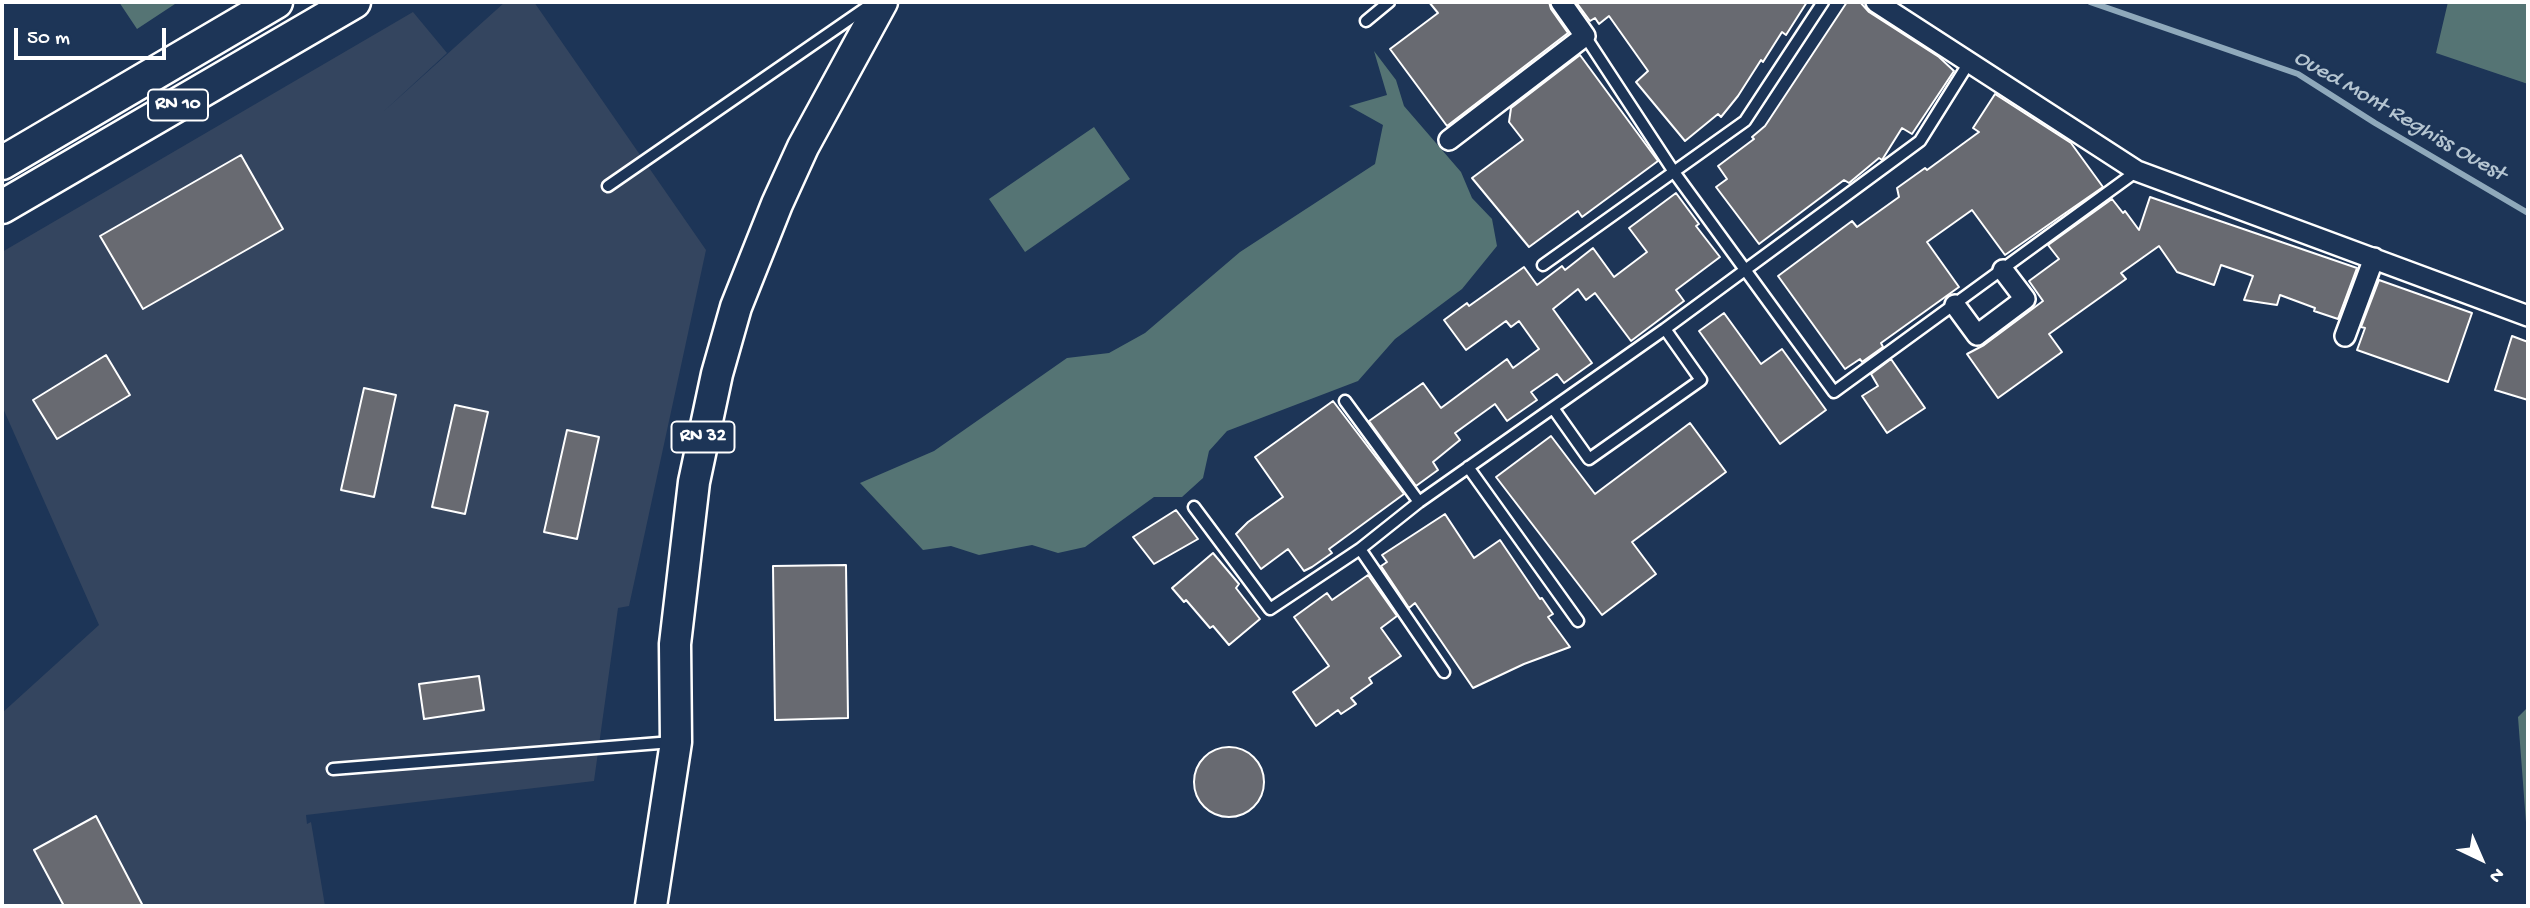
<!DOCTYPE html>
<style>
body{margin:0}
#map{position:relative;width:2530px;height:908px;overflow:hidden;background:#1d3557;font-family:"Gochi Hand",sans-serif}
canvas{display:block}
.frame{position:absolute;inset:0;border:4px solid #fff;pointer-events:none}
.north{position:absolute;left:2446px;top:824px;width:70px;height:70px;-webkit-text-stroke:5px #1d3557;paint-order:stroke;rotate:136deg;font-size:19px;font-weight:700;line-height:28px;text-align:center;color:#fff}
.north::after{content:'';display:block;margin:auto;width:24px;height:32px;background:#fff;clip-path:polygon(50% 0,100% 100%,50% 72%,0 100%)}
.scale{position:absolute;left:14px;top:28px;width:152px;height:32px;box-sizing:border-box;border:4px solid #fff;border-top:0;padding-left:9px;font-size:21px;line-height:24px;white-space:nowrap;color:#fff;-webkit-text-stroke:5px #1d3557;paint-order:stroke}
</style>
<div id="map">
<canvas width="2530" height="908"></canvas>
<div class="frame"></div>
<div class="north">N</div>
<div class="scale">50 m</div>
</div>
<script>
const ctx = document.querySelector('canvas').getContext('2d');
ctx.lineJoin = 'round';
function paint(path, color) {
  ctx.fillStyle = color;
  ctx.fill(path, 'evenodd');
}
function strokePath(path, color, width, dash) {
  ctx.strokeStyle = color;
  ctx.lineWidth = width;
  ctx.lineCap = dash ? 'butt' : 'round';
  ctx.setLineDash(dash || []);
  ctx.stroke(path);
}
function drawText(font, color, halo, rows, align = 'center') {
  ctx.font = font + ' "Gochi Hand",sans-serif';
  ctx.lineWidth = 5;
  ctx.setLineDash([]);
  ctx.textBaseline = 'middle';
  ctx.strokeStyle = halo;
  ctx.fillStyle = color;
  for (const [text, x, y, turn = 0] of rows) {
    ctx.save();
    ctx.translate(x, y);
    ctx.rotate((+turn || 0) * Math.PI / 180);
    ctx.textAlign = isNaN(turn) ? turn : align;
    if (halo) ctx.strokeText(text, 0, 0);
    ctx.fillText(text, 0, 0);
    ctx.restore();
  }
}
paint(new Path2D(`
 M505 2H534L706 250 629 606 618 608 594 781 306 815 307 824 311 822 325 906H2V713L99 625 2 406V252L413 12 447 53 383 112Z`), '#34455f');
paint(new Path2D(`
 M119 2H178L137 29Z
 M2448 2H2528V84L2436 53Z
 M1374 51 1396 80 1404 106 1461 172 1472 198 1492 219 1497 246 1462 289 1395 339 1358 381 1227 431 1209 451 1203 478 1182 497H1154L1085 547 1058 553 1032 545 979 555 951 546 923 550 860 483 934 451 1067 358 1109 353 1145 333 1240 252 1375 164 1383 125 1349 106 1387 95Z
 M1094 127 1130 179 1025 252 989 199Z
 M2528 707V849L2518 717Z`), '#557474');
strokePath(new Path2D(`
 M2090 2 2298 74 2375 123 2528 213`), '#8fa9bb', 6);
const building = new Path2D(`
 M1429 2H1549L1551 9 1568 33 1447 126 1390 49 1438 13Z
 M1576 2H1807L1786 35 1782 32 1763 62 1761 60 1738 96 1721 117 1718 114 1685 141 1636 82 1648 71 1609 16 1599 24 1595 18 1590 21Z
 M1847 2H1860L1869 12 1939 57 1954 71 1912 134 1902 128 1882 160 1879 158 1849 183 1844 180 1759 244 1716 187 1727 179 1718 166 1754 139 1752 137 1765 126Z
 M1580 55 1658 161 1582 217 1578 211 1529 247 1472 178 1523 140 1509 122 1511 108Z
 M1995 94 2071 143 2103 187 2005 255 1972 210 1927 242 1959 287 1881 343 1883 347 1862 362 1860 359 1845 369 1778 276 1852 221 1857 227 1899 197 1897 188 1925 168 1927 170 1979 132 1973 128Z
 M241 155 283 229 143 309 100 236Z
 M1676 193 1699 224 1696 226 1720 257 1676 290 1684 301 1631 341 1595 293 1586 300 1578 289 1553 309 1592 363 1564 383 1557 374 1531 392 1537 400 1507 421 1495 404 1455 433 1460 440 1433 462 1438 470 1416 486 1369 421 1423 383 1441 408 1507 359 1513 368 1539 349 1519 321 1511 327 1506 321 1466 350 1444 320 1467 303 1469 306 1524 267 1537 285 1562 266 1565 270 1593 248 1614 277 1647 252 1629 228Z
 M2150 197 2357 268 2338 319 2314 311 2315 308 2280 295 2277 305 2244 300 2253 276 2221 265 2214 285 2177 272 2159 246 2121 273 2126 279 2049 334 2062 352 1998 398 1967 354 1984 345 2043 301 2029 281 2059 259 2048 245 2112 199 2123 213 2125 211 2139 230Z
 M2379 280 2472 313 2448 382 2357 350 2365 328 2361 327Z
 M1724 313 1761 364 1782 349 1826 410 1780 444 1699 331Z
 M2512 336 2528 342V400L2495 390Z
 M106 355 130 395 57 439 33 400Z
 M1891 359 1925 408 1887 433 1862 396 1878 386 1871 374Z
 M364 388 396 395 374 497 341 490Z
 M1333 401 1404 494 1329 549 1332 553 1312 567 1304 571 1288 549 1261 569 1236 534 1248 522 1283 497 1255 457Z
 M455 405 488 412 465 514 432 507Z
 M1690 423 1726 472 1632 542 1656 574 1602 615 1496 477 1551 436 1595 494Z
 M567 430 599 437 577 539 544 532Z
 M1176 510 1198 539 1154 564 1133 537Z
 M1445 514 1474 558 1500 540 1540 599 1542 598 1553 614 1548 617 1570 647 1524 664 1473 688 1415 603 1409 608 1381 566 1387 562 1382 555Z
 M1213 553 1239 584 1236 588 1260 619 1229 645 1213 626 1210 628 1186 600 1184 602 1172 588Z
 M846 565 848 718 775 720 773 566Z
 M1368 575 1397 616 1381 628 1401 656 1369 678 1372 683 1351 698 1356 704 1341 714 1338 710 1316 726 1293 692 1329 666 1294 617 1327 593 1332 600Z
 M479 676 484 710 424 719 419 684Z
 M1194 782a35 35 0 1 1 70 0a35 35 0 1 1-70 0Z
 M96 816 143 906H64L34 850Z`);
paint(building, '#686a71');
strokePath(building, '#fff', 2);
const service = new Path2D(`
 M1366 21 1389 2
 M1585 36 1674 172 1834 392 2137 171
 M608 186 870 5
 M1543 265 1745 121 1823 2
 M1345 401 1419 502
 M1553 408 1589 459 1701 380 1665 329
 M1468 467 1578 621
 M1194 507 1270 609 1360 549 1419 502 1665 329 1920 141 1970 61
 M1360 549 1444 672
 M333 769 672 742`);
const minor = new Path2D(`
 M1876 2 2137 171 2528 316
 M1449 140 1585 36 1561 2
 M1955 305 1977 335 2025 299 2003 270
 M2345 336 2374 258`);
const primary = new Path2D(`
 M651 906 676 742 675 644 694 482 717 374 736 307 777 204 803 147 882 2`);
const trunk = new Path2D(`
 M2 163 276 2
 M2 207 354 2`);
strokePath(service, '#fff', 15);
strokePath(minor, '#fff', 24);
strokePath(primary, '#fff', 35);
strokePath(trunk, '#fff', 37);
strokePath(service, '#1d3557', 10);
strokePath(minor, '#1d3557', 19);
strokePath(primary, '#1d3557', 30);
strokePath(trunk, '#1d3557', 32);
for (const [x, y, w] of [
 [178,105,60],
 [703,437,63]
]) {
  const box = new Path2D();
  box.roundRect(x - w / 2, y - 15.5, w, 31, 5);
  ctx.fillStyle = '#1d3557';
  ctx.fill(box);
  strokePath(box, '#fff', 2);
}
drawText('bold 19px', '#fff', null, [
 ["RN 10",178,105],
 ["RN 32",703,437]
]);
drawText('italic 23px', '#b5c5d1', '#1d3557', [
 ["Oued Mont Reghiss Ouest",2399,117,30]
]);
</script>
